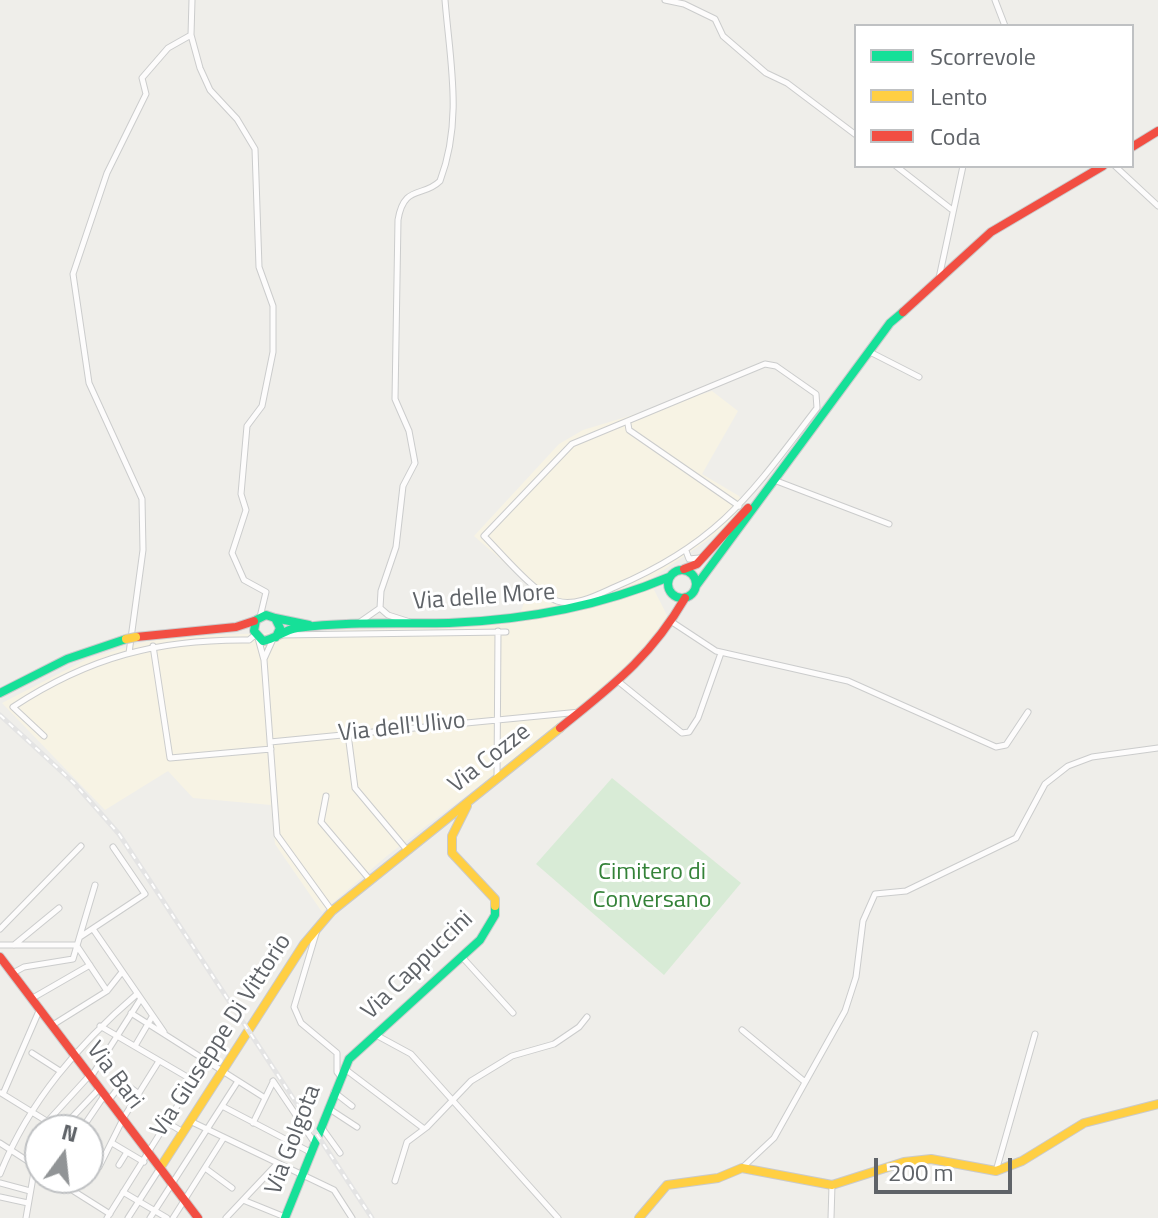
<!DOCTYPE html>
<style>
body{margin:0}
#map{position:relative;width:1158px;height:1218px;overflow:hidden;background:#efeeea;font-family:"Titillium Web",sans-serif}
canvas{display:block}
.legend{position:absolute;left:854px;top:24px;width:280px;height:144px;box-sizing:border-box;background:#fff;border:2px solid #bfc1c3;margin:0;padding:10px 14px;list-style:none;font-size:24px;color:#5f6368}
.legend li{display:flex;align-items:center;gap:16px;height:40px}
.legend b{width:40px;border:2px solid #bfc1c3}
.north{position:absolute;left:24px;top:1114px;width:80px;height:80px;box-sizing:border-box;background:#fff;border:2px solid #bfc1c3;border-radius:50%;rotate:15deg;font-size:22px;font-weight:700;line-height:32px;text-align:center;color:#5f6368}
.north::after{content:'';display:block;margin:auto;width:28px;height:36px;background:#919496;clip-path:polygon(50% 0,100% 100%,50% 72%,0 100%)}
.scale{position:absolute;left:874px;top:1158px;width:138px;height:36px;box-sizing:border-box;border:4px solid #5f6368;border-top:0;padding-left:10px;font-size:24px;line-height:28px;white-space:nowrap;color:#5f6368;-webkit-text-stroke:6px #fff;paint-order:stroke}
</style>
<div id="map">
<canvas width="1158" height="1218"></canvas>
<ul class="legend">
<li><b style="height:10px;background:#16e098"></b>Scorrevole</li>
<li><b style="height:10px;background:#ffcf43"></b>Lento</li>
<li><b style="height:10px;background:#f24e42"></b>Coda</li>
</ul>
<div class="north">N</div>
<div class="scale">200 m</div>
</div>
<script>
const ctx = document.querySelector('canvas').getContext('2d');
ctx.lineJoin = 'round';
function paint(path, color) {
  ctx.fillStyle = color;
  ctx.fill(path, 'evenodd');
}
function strokePath(path, color, width, dash) {
  ctx.strokeStyle = color;
  ctx.lineWidth = width;
  ctx.lineCap = dash ? 'butt' : 'round';
  ctx.setLineDash(dash || []);
  ctx.stroke(path);
}
function drawText(font, color, halo, rows, align = 'center') {
  ctx.font = font + ' "Titillium Web",sans-serif';
  ctx.lineWidth = 6;
  ctx.setLineDash([]);
  ctx.textBaseline = 'middle';
  ctx.strokeStyle = halo;
  ctx.fillStyle = color;
  for (const [text, x, y, turn = 0] of rows) {
    ctx.save();
    ctx.translate(x, y);
    ctx.rotate((+turn || 0) * Math.PI / 180);
    ctx.textAlign = isNaN(turn) ? turn : align;
    if (halo) ctx.strokeText(text, 0, 0);
    ctx.fillText(text, 0, 0);
    ctx.restore();
  }
}
paint(new Path2D(`
 M712 391 738 411 702 474 739 496 746 506 718 533 649 580 669 619 659 633 635 662 566 720 388 855 322 912 275 844 271 805 193 798 168 771 105 810 2 703 87 659 144 642 184 636 494 625 520 613 531 586 474 536 559 444 583 430Z`), '#f7f3e4');
paint(new Path2D(`
 M612 778 741 883 664 975 536 864Z`), '#d8ebd6');
const street = new Path2D(`
 M192 0 191 35 200 68 210 90 237 119 255 149 259 267 273 306V352L262 406 247 426 241 494 246 510 232 553 244 580 266 592 260 617
 M665 0 684 4 715 19 723 36 766 73 787 83 856 135
 M995 0 1005 26
 M896 166 951 209
 M1115 166 1158 206
 M939 278 963 166
 M868 351 919 377
 M765 364 776 366 816 394 817 408C751 494 719 543 615 587 599 594 576 607 557 601 535 594 501 553 484 536L572 444Z
 M628 424 629 430 739 506
 M774 480 889 524
 M686 551 689 559 699 558
 M380 608 381 591 396 547 403 486 415 463 409 431 395 399 398 220C404 184 423 198 440 181 463 120 450 62 445 0
 M672 622 716 651 848 681 996 747 1006 745 1028 712
 M357 624 380 608 388 615 410 622
 M279 635 506 632
 M258 638 264 660 277 835 332 911
 M153 646 170 758 271 749
 M129 653 143 550 142 499 89 383 73 274 107 173 146 94 142 78 168 48 191 35
 M264 659 273 639
 M619 682 682 733 689 732 698 718 721 653
 M348 734 355 788 407 850
 M44 736 13 707C89 657 158 639 249 640L255 635
 M270 742 580 712
 M497 778 498 631
 M326 796 321 822 370 880
 M0 929 81 846
 M93 929 164 1032
 M317 930 294 1007 301 1023 337 1053V1072L341 1077
 M80 937 145 894 113 847
 M0 945H76
 M14 945 59 908
 M77 946 107 991
 M463 958 513 1013
 M13 973 24 967 73 959 95 885
 M31 999 90 965
 M131 1013 265 1098
 M51 1026 107 991 122 972
 M100 1026 194 1081
 M742 1030 805 1082
 M376 1035 411 1054 558 1218
 M135 1046 152 1017
 M32 1053 60 1071
 M345 1069 423 1128
 M91 1077 140 1000
 M273 1081 314 1142
 M334 1092 352 1106
 M1 1093 61 1130
 M3 1094 39 1011
 M109 1100 123 1082 139 1094
 M222 1106 310 1152
 M328 1108 357 1127
 M190 1121 334 1190 352 1218
 M47 1122 89 1076
 M168 1123 183 1132
 M253 1123 273 1082
 M322 1128 340 1153
 M61 1129 99 1089
 M81 1130 104 1096
 M0 1143 40 1169
 M112 1143 144 1162
 M119 1165 127 1152
 M99 1167 124 1117 159 1061
 M743 1167 774 1138 845 1011 856 977 863 921 875 894 906 891 1016 838 1045 784 1068 766 1092 757 1158 748
 M205 1168 232 1188
 M996 1171 1035 1034
 M0 1174C29 1101 79 1044 137 994
 M53 1178 110 1214
 M395 1181 407 1142 427 1127 471 1081 512 1056 554 1044 579 1027 587 1017
 M0 1183 30 1191
 M123 1192 167 1218
 M0 1197 28 1203
 M243 1200 285 1217
 M26 1218 35 1166 40 1159
 M107 1218 206 1060
 M128 1218 160 1168
 M150 1218 238 1081
 M173 1218 223 1139
 M226 1218 276 1165
 M831 1218 832 1185`);
const fast = new Path2D(`
 M668 584a14 14 0 1 1 28 0a14 14 0 1 1-28 0Z
 M696 586 890 323 903 312
 M275 618 309 625
 M276 637 280 628 275 618 266 615 256 620 254 631 263 641C275 639 284 630 297 628 347 621 399 624 449 623 526 620 598 607 669 577
 M0 693 67 659 126 639
 M285 1218 349 1059 480 940 495 915V906`);
const slow = new Path2D(`
 M467 806 452 836V853L495 899V906
 M160 1168 304 944 332 911 560 728
 M639 1218 667 1185 718 1178 742 1168 832 1185 904 1162 931 1159 996 1171 1022 1161 1084 1123 1158 1104`);
const jam = new Path2D(`
 M1132 147 1158 131
 M903 312 991 232 1103 166
 M684 569 697 564 748 508
 M136 637 236 627 254 621
 M560 728C613 685 650 658 685 598
 M0 957 198 1218`);
strokePath(street, '#cbcccc', 7);
strokePath(fast, '#cacacb', 10);
strokePath(slow, '#cacacb', 10);
strokePath(jam, '#cacacb', 10);
strokePath(street, '#fdfcfc', 5);
strokePath(fast, '#16e098', 8);
strokePath(slow, '#ffcf43', 8);
strokePath(jam, '#f24e42', 8);
const rail = new Path2D(`
 M0 715 74 783 119 834 372 1218`);
strokePath(rail, '#e4e4e4', 5);
strokePath(rail, '#fff', 2, [6]);
const slowBridge = new Path2D(`
 M126 639 136 637`);
strokePath(slowBridge, '#cacacb', 10, []);
strokePath(slowBridge, '#ffcf43', 8);
drawText('24px', '#5f6368', '#fff', [
 ["Via delle More",484,598,-4],
 ["Via dell'Ulivo",402,728,-6],
 ["Via Cozze",490,759,-38],
 ["Via Cappuccini",418,966,-44],
 ["Via Giuseppe Di Vittorio",222,1036,-57],
 ["Via Bari",114,1076,53],
 ["Via Golgota",294,1140,-69]
]);
drawText('24px', '#348238', '#fff', [
 ["Cimitero di",652,873],
 ["Conversano",652,901]
]);
</script>
